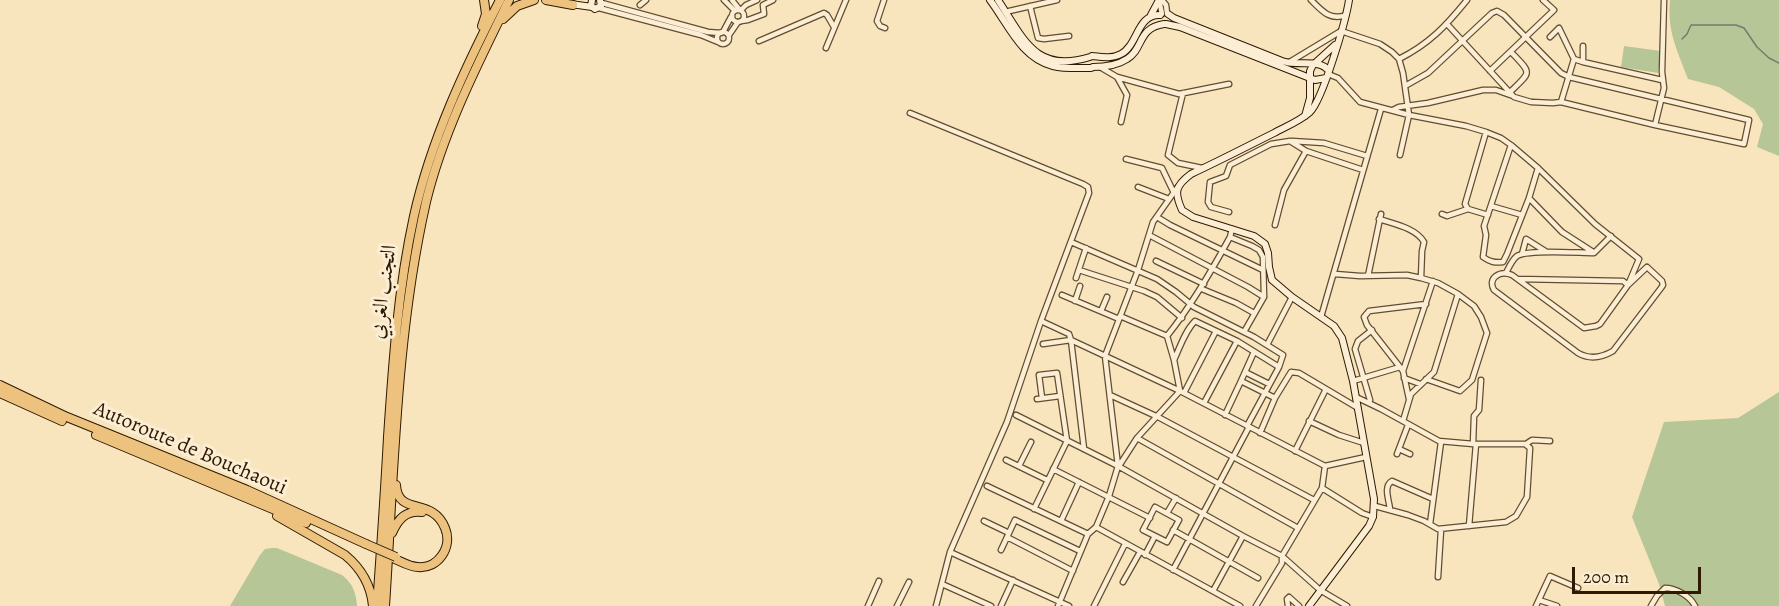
<!DOCTYPE html>
<meta charset="utf-8">
<style>
body{margin:0}
#map{position:relative;width:1779px;height:606px;overflow:hidden;background:#f9e5bd;font-family:Alegreya,serif}
canvas{display:block}
.scale{position:absolute;left:1572px;top:567px;width:129px;height:27px;box-sizing:border-box;border:3px solid #2e1a00;border-top:0;padding-left:8px;font-size:18px;line-height:21px;white-space:nowrap;color:#2e1a00;-webkit-text-stroke:4px #fbeed4;paint-order:stroke}
</style>
<div id="map">
<canvas width="1779" height="606"></canvas>
<div class="scale">200 m</div>
</div>
<script>
const ctx = document.querySelector('canvas').getContext('2d');
ctx.lineJoin = 'round';
function paint(path, color) {
  ctx.fillStyle = color;
  ctx.fill(path, 'evenodd');
}
function strokePath(path, color, width, dash) {
  ctx.strokeStyle = color;
  ctx.lineWidth = width;
  ctx.lineCap = dash ? 'butt' : 'round';
  ctx.setLineDash(dash || []);
  ctx.stroke(path);
}
function drawText(font, color, halo, rows, align = 'center') {
  ctx.font = font + ' Alegreya,Amiri,serif';
  ctx.lineWidth = 6;
  ctx.setLineDash([]);
  ctx.textBaseline = 'middle';
  ctx.strokeStyle = halo;
  ctx.fillStyle = color;
  for (const [text, x, y, turn = 0] of rows) {
    ctx.save();
    ctx.translate(x, y);
    ctx.rotate((+turn || 0) * Math.PI / 180);
    ctx.textAlign = isNaN(turn) ? turn : align;
    if (halo) ctx.strokeText(text, 0, 0);
    ctx.fillText(text, 0, 0);
    ctx.restore();
  }
}
paint(new Path2D(`
 M1670 0H1779V156L1757 147 1763 124 1754 109 1719 87 1688 79C1677 50 1667 31 1670 0Z
 M1624 46 1661 51 1658 73 1621 67Z
 M1779 392V606H1665L1659 584 1632 517 1664 422 1738 418Z
 M272 548H277L342 575C353 584 356 592 357 606H230L260 555 265 549Z`), '#b7c696');
strokePath(new Path2D(`
 M1682 39 1687 34 1691 25H1736L1744 28 1757 47 1769 58 1779 63`), '#757b71', 1.5);
const street = new Path2D(`
 M724 0 734 10
 M732 0 739 9
 M884 0 877 21 880 26 885 28
 M1159 0 1162 14
 M1162 0 1166 5 1167 13
 M1311 0C1322 11 1330 21 1346 15
 M602 3 708 32 721 33
 M640 5 646 0
 M1030 6 1038 38 1044 39 1069 36
 M599 8 701 35 718 42
 M732 16a6 6 0 1 1 12 0a6 6 0 1 1-12 0Z
 M741 10 746 5 757 0
 M1005 12 1057 0
 M741 21 748 20 764 14 763 5 773 0
 M1447 24 1514 97 1531 102 1553 103 1561 102 1574 59 1559 28 1550 37
 M717 38a6 6 0 1 1 12 0a6 6 0 1 1-12 0Z
 M723 32 731 17
 M729 35 738 22
 M759 41 824 13 827 15 834 27
 M1583 46V62
 M826 48 846 0
 M1399 59C1429 44 1446 26 1467 0
 M1574 59 1583 62 1662 80
 M1288 63 1341 31 1380 44 1392 52 1399 59 1403 73 1409 115 1400 155
 M1100 67 1117 77 1179 94 1229 84
 M1490 71 1554 10 1543 0
 M1328 74 1338 78 1360 102 1409 115 1466 126 1486 132 1501 138 1511 145 1538 168 1595 224 1639 259 1628 285 1623 281 1518 279
 M1117 77 1127 95 1121 122
 M1405 86 1428 73 1492 13 1497 11 1504 15 1561 73 1569 77 1749 120 1744 144 1655 125 1561 102
 M1510 92C1532 71 1532 74 1511 52
 M1183 93 1168 155 1178 163 1202 168
 M1393 110 1399 107 1428 103 1483 90H1496L1513 96
 M910 113 1083 184 1088 187 1089 193 1041 321 1007 422 950 552 936 606
 M1655 125 1664 88 1662 72 1664 0
 M1486 132 1465 204 1468 209 1488 215
 M1292 141 1324 143 1367 156
 M1511 145 1484 226 1486 235 1483 257C1490 262 1495 263 1503 262L1507 254 1529 198 1538 168
 M1126 159 1162 168 1174 193
 M1138 187 1169 199
 M1529 198 1562 232 1593 252
 M1491 206 1522 215
 M1229 212 1211 207 1208 202 1210 182 1226 176 1230 165 1271 144 1290 141 1306 151 1363 170
 M1442 214 1447 216 1468 209
 M1157 217 1170 225 1263 270
 M1379 219C1394 224 1416 228 1424 242L1422 251 1421 278
 M1275 225 1284 190 1306 151
 M1149 235 1248 287 1264 297
 M1230 237 1252 246 1259 250 1263 257 1264 297 1244 332
 M1071 242 1157 279 1176 292 1194 307 1254 337 1283 355 1279 367
 M1522 254 1526 239 1545 251
 M1156 261 1204 284
 M1647 267 1662 281 1663 285 1661 288 1613 351C1601 358 1590 360 1578 353L1494 290C1487 278 1500 270 1512 275L1584 328 1596 326 1600 324 1628 285Z
 M1079 270 1144 291 1157 297 1182 318
 M1506 273C1509 267 1512 260 1517 256 1529 249 1578 253 1594 253L1611 236
 M1335 274 1360 276 1407 275 1421 278 1438 283 1458 294 1434 372 1411 394 1403 421
 M1368 276 1381 214
 M1076 278 1086 248
 M1202 289 1236 303 1254 313
 M1062 295 1119 319
 M1075 301 1080 286
 M1101 311 1107 297
 M1321 317 1381 109
 M1041 321 1069 334 1071 340 1180 391 1325 466 1322 488 1282 556V563L1256 606
 M1167 336C1192 305 1211 272 1230 237L1232 229
 M1043 344 1071 340 1084 449
 M1267 345 1292 297
 M1174 360C1180 347 1185 331 1195 321L1237 341 1279 367 1247 426
 M1403 371 1367 325 1364 317 1369 311 1426 304
 M1245 372 1269 384
 M1404 378 1420 384
 M1426 379 1460 391 1472 380 1487 333 1481 317 1474 306 1458 294
 M1241 381 1254 352
 M1353 381 1400 367
 M1184 393 1216 331
 M1110 395 1158 417 1314 500
 M1356 397 1381 409 1439 441 1473 444H1525L1530 448 1527 497 1516 516 1506 522 1438 529 1424 521 1408 515 1375 506
 M1037 399 1060 396
 M1409 399 1403 371 1433 281
 M1370 400 1355 349 1358 341 1372 330
 M1204 403 1237 341
 M1016 415 1118 466 1243 536 1282 556 1320 590 1347 606
 M1225 415 1241 381 1275 398
 M1309 421 1339 435 1364 443
 M1260 433 1275 398 1291 372 1299 373 1326 389
 M1137 438 1298 528
 M1473 444 1474 416 1479 410 1481 380
 M1526 444 1532 440 1550 441
 M1399 449 1410 454
 M1295 451 1326 389 1358 408
 M1397 454 1408 425
 M1006 460 1047 480
 M1019 466 1031 442
 M1119 466 1137 438 1180 391 1174 360 1167 336 1120 316
 M1325 466 1366 457
 M1053 469 1150 518
 M987 486 1088 534
 M1322 488 1362 513 1373 517
 M1155 507 1179 520 1167 542 1143 530Z
 M1034 509 1067 441 1057 373 1039 375 1042 398
 M1390 509C1389 500 1383 486 1392 481L1433 499
 M1167 513 1176 498
 M984 521 1009 533
 M1061 521 1079 482
 M1430 524 1441 442
 M1469 526 1476 444
 M1096 527 1109 496 1118 466 1105 356 1138 270 1153 222 1177 188
 M1173 530 1258 578
 M1007 537 1073 571
 M1001 550 1015 520 1080 551
 M950 552 1069 606
 M1145 555 1155 536
 M1173 570 1249 427
 M1438 577 1441 530
 M1123 582 1140 552
 M942 584 991 606
 M1213 591 1243 536
 M1539 600 1557 606
 M868 606 879 581
 M897 606 909 582
 M1001 606 1013 580
 M1058 606 1088 534 1096 527 1240 606
 M1094 606 1125 544
 M1288 606 1287 599 1289 597 1299 606
 M1536 606 1550 576 1578 588
 M1651 606 1657 596 1665 588C1676 588 1690 596 1695 606`);
const secondary = new Path2D(`
 M592 0 591 6 595 9 601 6 600 0
 M990 0C1008 24 1021 58 1053 66 1065 69 1079 68 1091 68
 M998 0C1024 39 1035 74 1090 57
 M571 4 592 7
 M1168 14 1174 18 1282 61C1300 67 1319 58 1329 71
 M1151 15 1159 0
 M1166 24 1180 27 1315 80 1326 78
 M1092 56C1101 57 1112 59 1121 54 1138 45 1137 14 1160 15
 M1093 67C1104 67 1118 65 1127 59 1144 49 1137 28 1164 24
 M1305 116 1310 98V71L1313 65 1335 45
 M1309 606 1369 526 1373 517 1374 499 1353 381 1342 338 1334 326 1292 297 1272 280 1269 267 1268 253 1265 244 1254 236 1193 217 1182 210C1174 192 1175 186 1191 174 1219 161 1246 147 1274 133 1285 127 1300 121 1310 112 1323 99 1346 20 1349 0`);
const highway = new Path2D(`
 M546 0 573 5
 M503 19 517 6 534 0
 M482 26 486 14 484 0
 M0 385 67 417 247 490 366 544
 M0 393 62 421
 M96 435 306 523
 M277 516 345 555C362 569 371 585 373 606
 M392 533C398 519 406 510 422 512
 M395 559C402 562 410 567 418 567 438 569 453 547 445 528 432 496 398 517 396 485
 M377 606C381 550 385 494 388 437 393 363 398 289 414 216 431 140 465 68 500 0
 M385 606C394 472 396 334 426 202 443 132 477 65 509 0`);
strokePath(street, '#614d2f', 7);
strokePath(secondary, '#2e1a00', 8);
strokePath(highway, '#2e1a00', 10);
strokePath(street, '#fbeed4', 4.5);
strokePath(secondary, '#fbeed4', 6);
strokePath(highway, '#ecc27e', 8);
const highwayBridge = new Path2D(`
 M366 544 396 557`);
strokePath(highwayBridge, '#2e1a00', 10, []);
strokePath(highwayBridge, '#ecc27e', 8);
drawText('21px', '#2e1a00', '#fbeed4', [
 ["التجنب الغربي",384,292,-82],
 ["Autoroute de Bouchaoui",190,449,23]
]);
</script>
